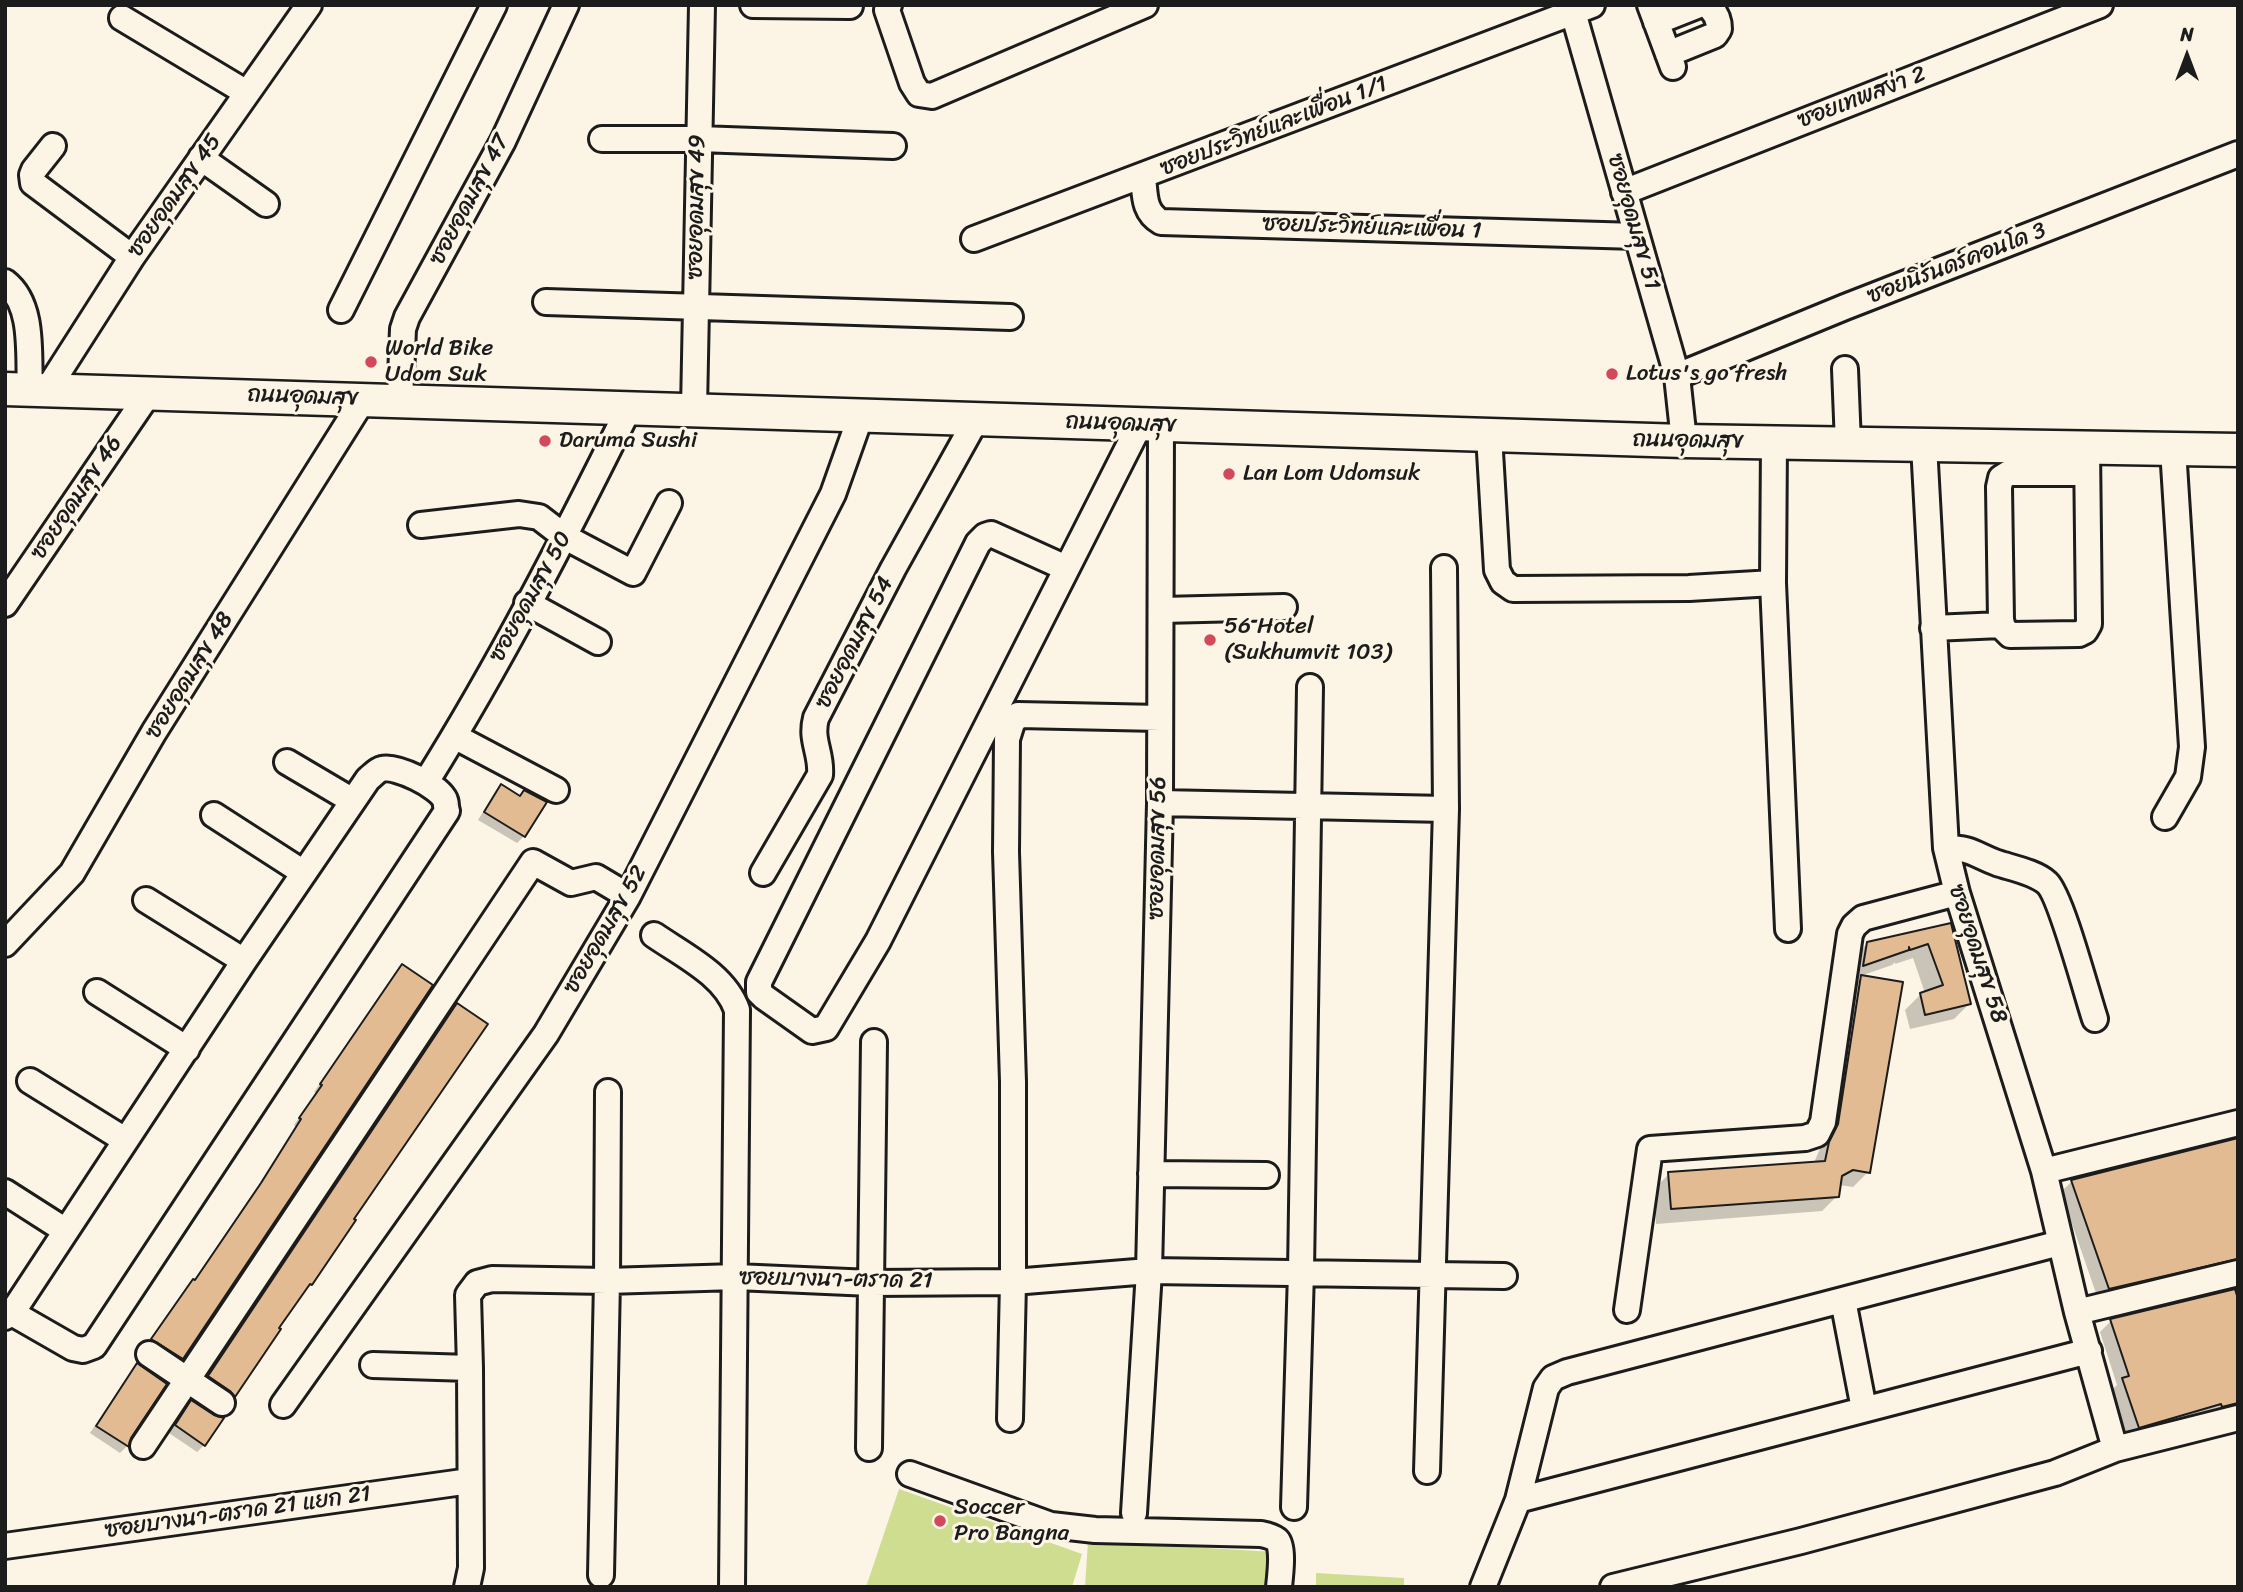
<!DOCTYPE html>
<meta charset="utf-8">
<style>
body{margin:0}
#map{position:relative;width:2243px;height:1592px;overflow:hidden;background:#fcf5e5;font-family:Sriracha,sans-serif}
canvas{display:block}
.frame{position:absolute;inset:0;border:7px solid #1c1c1c;pointer-events:none}
.north{position:absolute;left:2152px;top:21px;width:70px;height:70px;-webkit-text-stroke:5px #fcf5e5;paint-order:stroke;rotate:0deg;font-size:19px;font-weight:700;line-height:28px;text-align:center;color:#1c1c1c}
.north::after{content:'';display:block;margin:auto;width:24px;height:32px;background:#1c1c1c;clip-path:polygon(50% 0,100% 100%,50% 72%,0 100%)}
</style>
<div id="map">
<canvas width="2243" height="1592"></canvas>
<div class="frame"></div>
<div class="north">N</div>
</div>
<script>
const ctx = document.querySelector('canvas').getContext('2d');
ctx.lineJoin = 'round';
function paint(path, color) {
  ctx.fillStyle = color;
  ctx.fill(path, 'evenodd');
}
function strokePath(path, color, width, dash) {
  ctx.strokeStyle = color;
  ctx.lineWidth = width;
  ctx.lineCap = dash ? 'butt' : 'round';
  ctx.setLineDash(dash || []);
  ctx.stroke(path);
}
function drawText(font, color, halo, rows, align = 'center') {
  ctx.font = font + ' Sriracha,"Playpen Sans Thai",sans-serif';
  ctx.lineWidth = 6;
  ctx.setLineDash([]);
  ctx.textBaseline = 'middle';
  ctx.strokeStyle = halo;
  ctx.fillStyle = color;
  for (const [text, x, y, turn = 0] of rows) {
    ctx.save();
    ctx.translate(x, y);
    ctx.rotate((+turn || 0) * Math.PI / 180);
    ctx.textAlign = isNaN(turn) ? turn : align;
    if (halo) ctx.strokeText(text, 0, 0);
    ctx.fillText(text, 0, 0);
    ctx.restore();
  }
}
paint(new Path2D(`
 M899 1489 1082 1554 1072 1587H866Z
 M1088 1541 1275 1552 1274 1587H1085Z
 M1316 1573 1404 1578V1587H1316Z`), '#cfdd91');
paint(new Path2D(`
 M501 787 524 836 517 843 478 820 494 794Z
 M1949 925 1969 1004 1954 1019 1910 1029 1905 1010 1921 994 1925 993 1913 958 1895 964V962L1892 965 1849 980 1852 959 1867 944Z
 M396 974 182 1358 175 1365 145 1347 186 1288 194 1280 254 1192 296 1127 294 1125 316 1093 314 1092Z
 M1862 977 1868 1172 1853 1187 1839 1185 1837 1196 1822 1211 1656 1224 1654 1189 1669 1174 1814 1163 1823 1141 1847 992Z
 M457 1005 352 1220 311 1284 303 1291 234 1396 227 1403 202 1383 450 1013Z
 M2238 1140V1274L2098 1299 2061 1192 2072 1181Z
 M2238 1290V1409L2127 1438 2112 1390 2117 1385 2100 1332 2111 1321Z
 M138 1365 129 1437 127 1446 120 1453 90 1433 131 1372Z
 M192 1403 204 1445 197 1452 169 1433Z`), '#0003');
const building = new Path2D(`
 M501 784 520 796 524 790 547 802 525 837 484 812Z
 M1951 923 1971 1004 1925 1015 1920 993 1943 985 1928 944 1910 950 1909 947V950L1863 966 1867 942Z
 M402 964 433 985 183 1359 151 1339 193 1279 195 1280 261 1183 301 1119 299 1118 322 1085 320 1084Z
 M1861 975 1903 982 1870 1173 1853 1170 1842 1176 1839 1197 1671 1209 1668 1172 1825 1161 1829 1142 1838 1124Z
 M457 1003 488 1024 354 1219 356 1220 312 1285 310 1284 279 1328 281 1329 235 1397 230 1391 208 1376Z
 M2238 1138V1259L2109 1289 2071 1180Z
 M2235 1289 2238 1299V1403L2222 1407 2221 1404 2139 1428 2122 1378 2129 1376 2110 1319Z
 M137 1363 167 1384 131 1438 129 1447 96 1426Z
 M191 1400 214 1415 224 1418 205 1446 175 1425Z`);
paint(building, '#e2bb93');
strokePath(building, '#1c1c1c', 2);
const minor = new Path2D(`
 M753 5 850 6
 M889 5 887 10 912 83 919 94 932 96 1145 5
 M1571 5 1677 376 1684 441
 M1650 5 1673 67
 M122 18 247 93
 M1656 22 1699 5
 M1668 54 1715 35 1719 29C1719 19 1715 11 1707 5
 M602 139H699L893 146
 M53 146 34 170 32 175 33 183 132 257
 M201 158 266 204
 M1143 176C1145 194 1143 212 1161 222L1637 236
 M1624 192 2100 5
 M974 239 1592 5
 M5 282C35 305 28 356 30 390
 M546 302 1010 317
 M341 310 494 5
 M1845 369 1848 444
 M1677 376 1845 307 2238 154
 M47 390 132 257 309 5
 M400 400 403 329 407 317 503 141 566 5
 M694 409 702 5
 M1489 435 1497 570 1503 582 1513 589 1689 588 1773 583 1774 442
 M1924 445 1946 848 1957 893 2044 1171 2077 1312 2115 1449
 M2087 448 2089 624 2085 631 2079 634 2010 635 2003 628 2001 620 1999 487 2001 478 2009 473H2087
 M421 525 519 514 539 517 565 537 633 573 669 503
 M1066 568 991 534 985 536 978 543 759 982V992L764 997 812 1031 826 1028 878 941 1139 426
 M1773 583 1788 929
 M527 603 598 642
 M5 604 149 393
 M1162 610 1284 607
 M1933 628 2001 625
 M454 736 556 790
 M287 762 353 801
 M426 782C501 662 566 535 629 408
 M1160 803 1446 809 1444 568
 M214 815 304 873
 M2165 817 2188 777 2192 747 2173 449
 M1946 848C1972 848 1975 855 1997 863 2012 868 2035 872 2047 883 2061 896 2087 995 2095 1019
 M763 873 820 775C822 753 810 741 816 718L893 569 977 418
 M146 900 244 961
 M654 935C683 955 725 975 737 1010L732 1587
 M5 944 72 873 154 732 364 398
 M97 992 187 1049
 M30 1081 125 1140
 M2044 1171 2238 1123
 M1151 1174 1266 1175
 M5 1192 66 1231
 M1843 1300 1864 1409
 M1627 1310 1650 1149 1805 1138 1817 1134 1823 1122 1850 934 1854 926 1863 918 1957 893
 M2077 1312 2238 1273
 M5 1317 12 1313 244 961 368 779C372 776 377 770 382 769 396 765 439 786 445 800 446 801 446 810 447 811L94 1346 83 1350 73 1348 12 1313
 M149 1354 222 1403
 M373 1365 470 1368
 M283 1405 546 1034 628 896 833 494 861 415
 M1010 1419 1013 1282V1082L1006 852 1007 739 1012 723 1018 715 1160 718
 M143 1446 533 862 571 883 596 877 628 896
 M869 1448 874 1042
 M1427 1471 1446 809
 M910 1474 1051 1525 1095 1530 1261 1534C1266 1535 1273 1537 1277 1540 1284 1547 1280 1577 1279 1587
 M1518 1500 2089 1351
 M1294 1507 1301 1272 1310 687
 M1134 1513 1149 1271 1160 803 1161 425
 M5 1546 470 1481
 M601 1575 607 1281 608 1092
 M467 1587 471 1568 470 1368 468 1295 477 1283 492 1279 607 1281 736 1277 871 1283 1013 1282 1149 1271 1504 1276
 M1483 1587 1518 1500 1546 1388 1553 1378 1567 1372 2060 1243
 M1613 1587 1801 1541 2055 1473 2115 1449 2238 1418`);
const major = new Path2D(`
 M5 389 1684 441 2238 450`);
strokePath(minor, '#1c1c1c', 30);
strokePath(major, '#1c1c1c', 37);
strokePath(minor, '#fcf5e5', 24);
strokePath(major, '#fcf5e5', 32);
for (const [x, y, r, color] of [
 [371,362,7,"#d1495b"],
 [1612,374,7,"#d1495b"],
 [545,441,7,"#d1495b"],
 [1229,474,7,"#d1495b"],
 [1210,640,7,"#d1495b"],
 [940,1521,7,"#d1495b"]
]) {
  const dot = new Path2D();
  dot.arc(x, y, r, 0, 2 * Math.PI);
  ctx.fillStyle = color;
  ctx.fill(dot);
  strokePath(dot, '#fcf5e5', 2.5);
}
drawText('23px', '#1c1c1c', '#fcf5e5', [
 ["ซอยเทพสง่า 2",1862,98,-21],
 ["ซอยประวิทย์และเพื่อน 1/1",1274,127,-21],
 ["ซอยอุดมสุข 45",175,196,-55],
 ["ซอยอุดมสุข 47",470,200,-62],
 ["ซอยอุดมสุข 49",697,207,-89],
 ["ซอยอุดมสุข 51",1633,222,74],
 ["ซอยประวิทย์และเพื่อน 1",1372,228,2],
 ["ซอยนิรันดร์คอนโด 3",1957,264,-21],
 ["ถนนอุดมสุข",303,397,2],
 ["ถนนอุดมสุข",1121,424,2],
 ["ถนนอุดมสุข",1688,441,1],
 ["ซอยอุดมสุข 46",77,498,-56],
 ["ซอยอุดมสุข 50",531,597,-61],
 ["ซอยอุดมสุข 54",855,643,-63],
 ["ซอยอุดมสุข 48",190,676,-58],
 ["ซอยอุดมสุข 56",1158,848,-89],
 ["ซอยอุดมสุข 52",606,930,-60],
 ["ซอยอุดมสุข 58",1977,954,72],
 ["ซอยบางนา-ตราด 21",836,1280,1],
 ["ซอยบางนา-ตราด 21 แยก 21",238,1513,-8]
]);
drawText('23px', '#1c1c1c', '#fcf5e5', [
 ["World Bike",385,349],
 ["Udom Suk",385,375],
 ["Lotus's go fresh",1626,374],
 ["Daruma Sushi",559,441],
 ["Lan Lom Udomsuk",1243,474],
 ["56 Hotel",1224,627],
 ["(Sukhumvit 103)",1224,653],
 ["Soccer",954,1508],
 ["Pro Bangna",954,1534]
], 'left');
</script>
